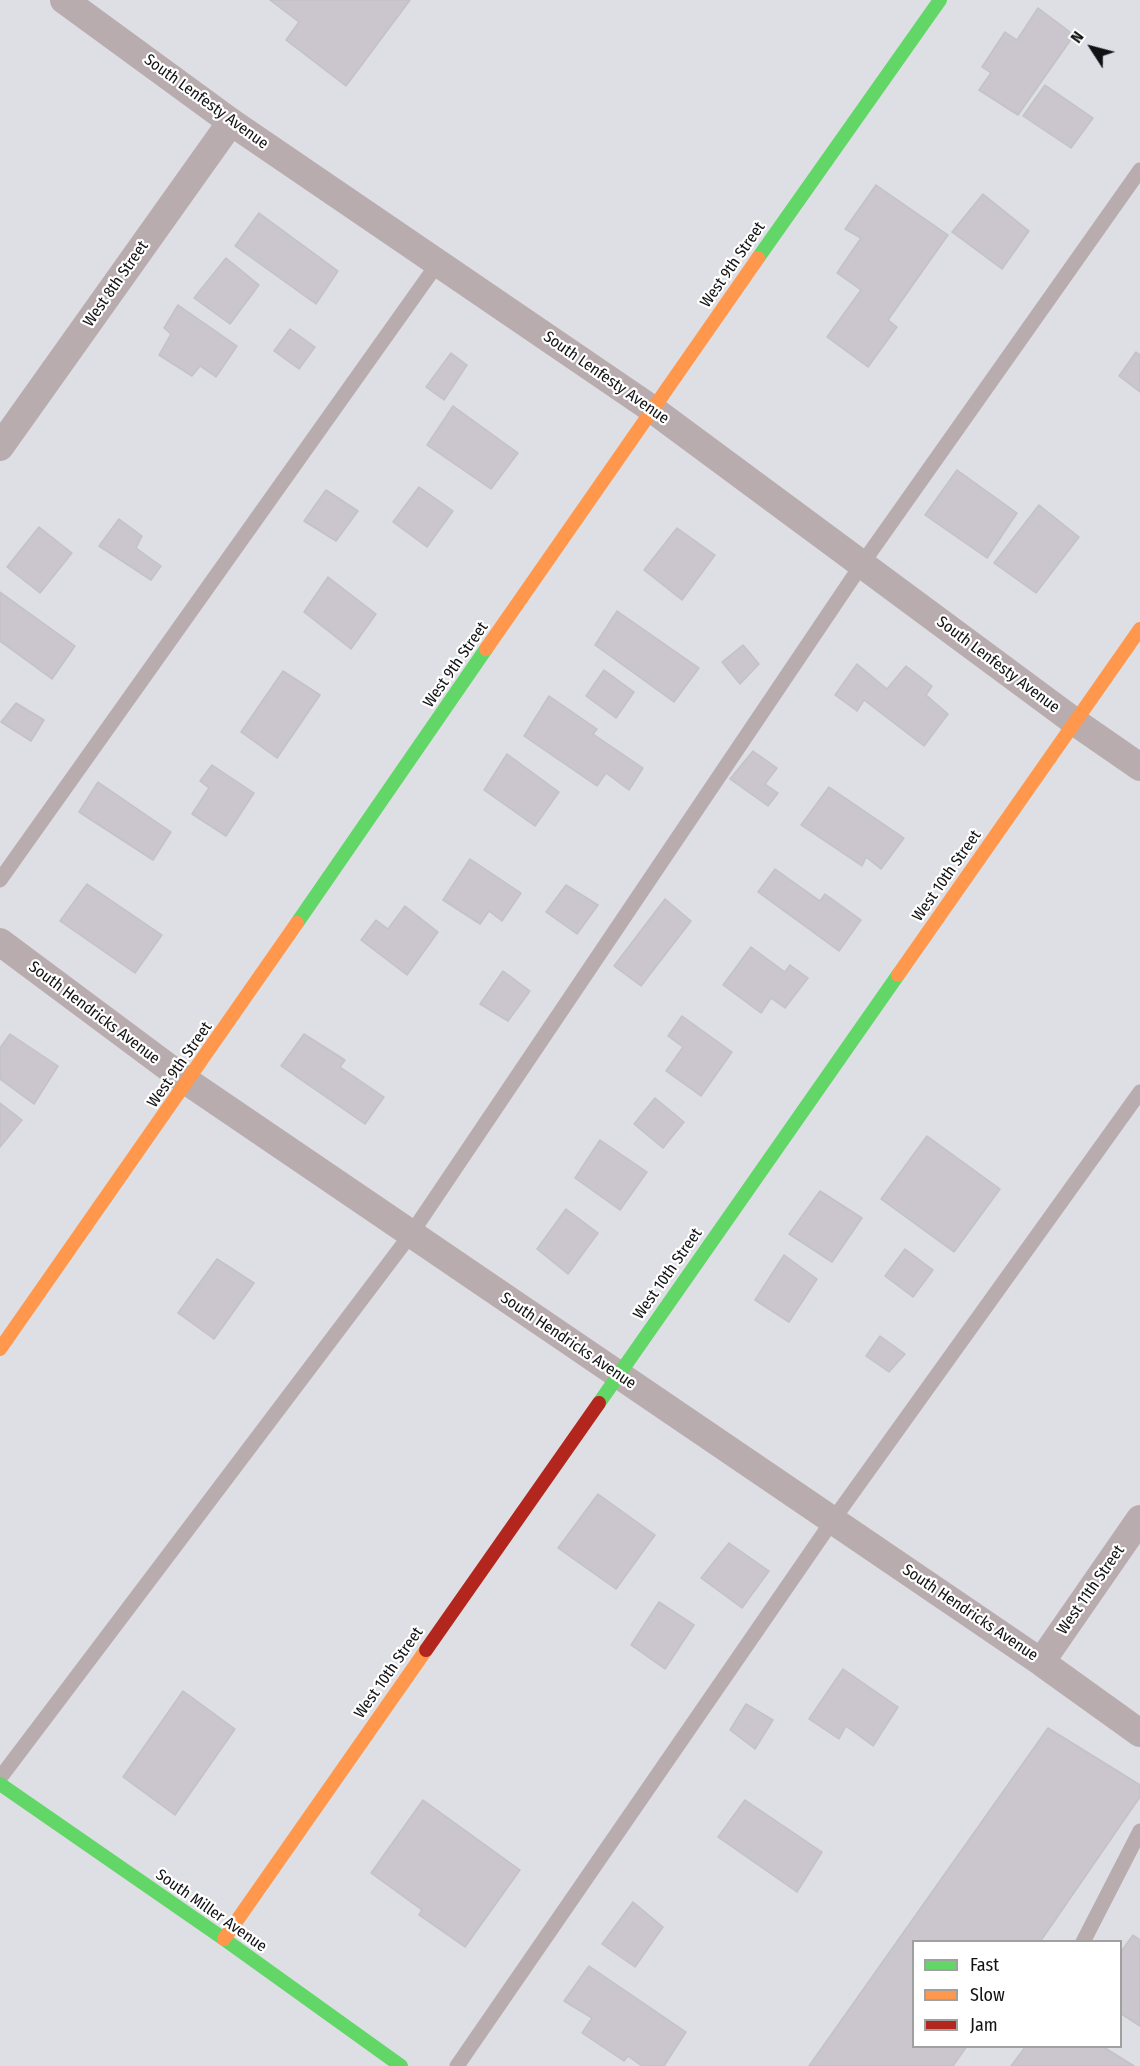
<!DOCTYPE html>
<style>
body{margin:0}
#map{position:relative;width:1140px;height:2066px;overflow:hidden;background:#dedfe4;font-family:"Fira Sans Condensed",sans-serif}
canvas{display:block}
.legend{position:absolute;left:912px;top:1940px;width:210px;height:108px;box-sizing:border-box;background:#fff;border:2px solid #a0a0a1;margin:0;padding:8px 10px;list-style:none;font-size:18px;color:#121215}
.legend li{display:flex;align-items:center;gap:12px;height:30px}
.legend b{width:30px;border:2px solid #a0a0a1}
.north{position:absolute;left:1062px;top:18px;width:60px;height:60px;-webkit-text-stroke:4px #fff;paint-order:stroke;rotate:306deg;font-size:16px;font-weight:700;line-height:24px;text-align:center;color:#121215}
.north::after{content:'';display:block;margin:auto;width:21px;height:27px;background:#121215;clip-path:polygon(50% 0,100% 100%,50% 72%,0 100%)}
</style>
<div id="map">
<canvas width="1140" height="2066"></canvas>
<ul class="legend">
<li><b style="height:8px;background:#63d668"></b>Fast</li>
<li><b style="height:8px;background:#ff974d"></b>Slow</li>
<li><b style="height:8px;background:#b3261e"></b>Jam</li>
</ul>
<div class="north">N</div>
</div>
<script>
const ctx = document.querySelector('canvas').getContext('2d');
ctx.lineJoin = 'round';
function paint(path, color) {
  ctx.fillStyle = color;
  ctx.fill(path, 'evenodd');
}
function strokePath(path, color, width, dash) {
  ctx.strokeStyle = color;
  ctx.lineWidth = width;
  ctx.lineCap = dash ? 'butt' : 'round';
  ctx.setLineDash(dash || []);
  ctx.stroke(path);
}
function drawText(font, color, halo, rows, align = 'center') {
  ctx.font = font + ' "Fira Sans Condensed",sans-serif';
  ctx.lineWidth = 4.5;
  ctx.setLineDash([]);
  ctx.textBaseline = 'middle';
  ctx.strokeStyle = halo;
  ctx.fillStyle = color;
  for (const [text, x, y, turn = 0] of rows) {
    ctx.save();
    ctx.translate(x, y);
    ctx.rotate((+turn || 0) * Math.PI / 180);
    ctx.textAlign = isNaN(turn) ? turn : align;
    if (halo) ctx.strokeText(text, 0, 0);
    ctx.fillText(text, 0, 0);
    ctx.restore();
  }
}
const building = new Path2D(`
 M270 0H410L346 86 286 40 299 22Z
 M1038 8 1074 35 1018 115 979 90 991 73 982 67 1005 32 1017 40Z
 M1045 85 1093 118 1071 148 1023 116Z
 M876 185 948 235 888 320 897 327 868 367 827 337 861 290 837 273 861 238 845 229Z
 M983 194 1029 231 1002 269 952 232Z
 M259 213 338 271 316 304 235 246Z
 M226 258 259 285 230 324 194 298Z
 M178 305 237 346 216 377 200 366 192 376 159 355 171 334 164 328Z
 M290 329 315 347 299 369 274 351Z
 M1136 352 1140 355V392L1119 376Z
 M451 353 467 365 444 400 426 387Z
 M453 406 518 453 491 489 427 445Z
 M957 470 1017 513 987 558 925 515Z
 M419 487 453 511 427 547 393 522Z
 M326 490 358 511 336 541 304 521Z
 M1039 505 1079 537 1036 593 994 563Z
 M119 519 142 536 136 548 161 566 151 580 99 546Z
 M39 527 72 553 40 593 7 567Z
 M677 528 715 555 682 600 644 570Z
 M328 577 376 614 351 649 304 612Z
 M0 592 75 646 52 679 0 641Z
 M617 611 699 668 674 702 595 645Z
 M743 645 759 664 740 684 722 662Z
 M857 664 887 689 906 666 932 686 926 695 948 714 924 746 864 700 857 711 835 695Z
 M604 670 634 692 616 718 586 696Z
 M283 671 320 695 277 758 241 732Z
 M549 696 597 729 593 734 643 768 629 790 606 773 597 786 524 736Z
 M16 703 44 720 31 741 1 722Z
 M753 751 777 768 765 784 778 793 768 806 730 779Z
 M507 754 559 792 535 826 484 790Z
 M212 765 254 793 226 836 192 814 209 788 200 781Z
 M98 782 171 832 153 860 79 812Z
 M829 787 904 838 881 869 866 857 862 866 801 825Z
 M470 859 521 893 502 921 489 911 480 924 443 900Z
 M775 869 820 901 825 894 861 920 839 951 758 892Z
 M87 884 162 935 135 973 60 921Z
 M566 885 598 905 577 934 546 912Z
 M665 899 691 921 641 986 614 966Z
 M405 906 438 932 407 975 361 940 376 920 388 929Z
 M751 947 785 972 790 965 808 978 785 1008 771 998 761 1013 723 985Z
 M503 971 530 991 508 1021 480 1004Z
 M682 1016 732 1052 701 1096 666 1071 683 1047 668 1036Z
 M10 1034 58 1066 34 1104 0 1079V1048Z
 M304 1034 345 1060 340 1067 384 1097 365 1124 281 1066Z
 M655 1098 684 1122 663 1148 634 1124Z
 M0 1103 22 1120 0 1147Z
 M927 1136 1000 1189 954 1252 881 1199Z
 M600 1140 647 1172 620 1210 575 1178Z
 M820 1191 862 1218 832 1262 789 1234Z
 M566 1209 598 1233 568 1274 537 1249Z
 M905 1249 933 1270 913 1297 885 1276Z
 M784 1255 817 1279 789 1322 755 1300Z
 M217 1259 254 1283 214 1339 178 1313Z
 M880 1336 905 1354 889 1372 866 1356Z
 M598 1494 655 1535 616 1589 558 1548Z
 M729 1543 769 1571 742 1608 701 1578Z
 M659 1602 694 1625 665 1669 631 1645Z
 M843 1669 898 1707 873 1746 846 1726 839 1739 809 1719Z
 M183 1691 235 1729 175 1815 123 1777Z
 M746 1704 773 1720 755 1749 730 1730Z
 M1048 1728 1140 1785V1797L1040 1942H914V2046H967L953 2066H809Z
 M423 1800 520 1870 465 1947 419 1915 422 1910 371 1873Z
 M745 1800 822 1852 797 1892 718 1837Z
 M633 1902 663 1927 635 1967 602 1944Z
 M1133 1935 1140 1940V2026L1120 2013V1953Z
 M589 1966 686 2032 664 2066H642L628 2056 624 2061 582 2033 592 2018 564 2001Z
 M1026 2046H1102L1134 2066H1011Z`);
paint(building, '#cbc6ce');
strokePath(building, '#c3c2c5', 1.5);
strokePath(new Path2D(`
 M0 880 438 263
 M0 1778 411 1234 862 564 1140 170
 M1083 1942 1140 1831
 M457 2066 833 1520 1140 1092`), '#b9acae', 15);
strokePath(new Path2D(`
 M64 0 231 122 652 409 1075 722 1140 767
 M0 447 231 122
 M0 942 188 1082 1041 1662 1140 1733
 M1041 1662 1140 1519`), '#b9acae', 28);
strokePath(new Path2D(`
 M758 258 940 0
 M297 923 486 649
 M599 1403 898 975
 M0 1784 224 1939 401 2066`), '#63d668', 14);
strokePath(new Path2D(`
 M486 649 758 258
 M898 975 1140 629
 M0 1349 297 923
 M224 1939 426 1650`), '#ff974d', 14);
strokePath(new Path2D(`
 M426 1650 599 1403`), '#b3261e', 14);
drawText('16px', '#121215', '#fff', [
 ["South Lenfesty Avenue",206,102,36],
 ["West 9th Street",733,265,-55],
 ["West 8th Street",116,284,-55],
 ["South Lenfesty Avenue",606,378,35],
 ["West 9th Street",456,665,-55],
 ["South Lenfesty Avenue",998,665,37],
 ["West 10th Street",947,876,-55],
 ["South Hendricks Avenue",94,1013,37],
 ["West 9th Street",180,1065,-55],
 ["West 10th Street",668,1274,-55],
 ["South Hendricks Avenue",568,1341,34],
 ["West 11th Street",1091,1590,-55],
 ["South Hendricks Avenue",970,1613,34],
 ["West 10th Street",389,1673,-55],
 ["South Miller Avenue",211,1911,35]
]);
</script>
